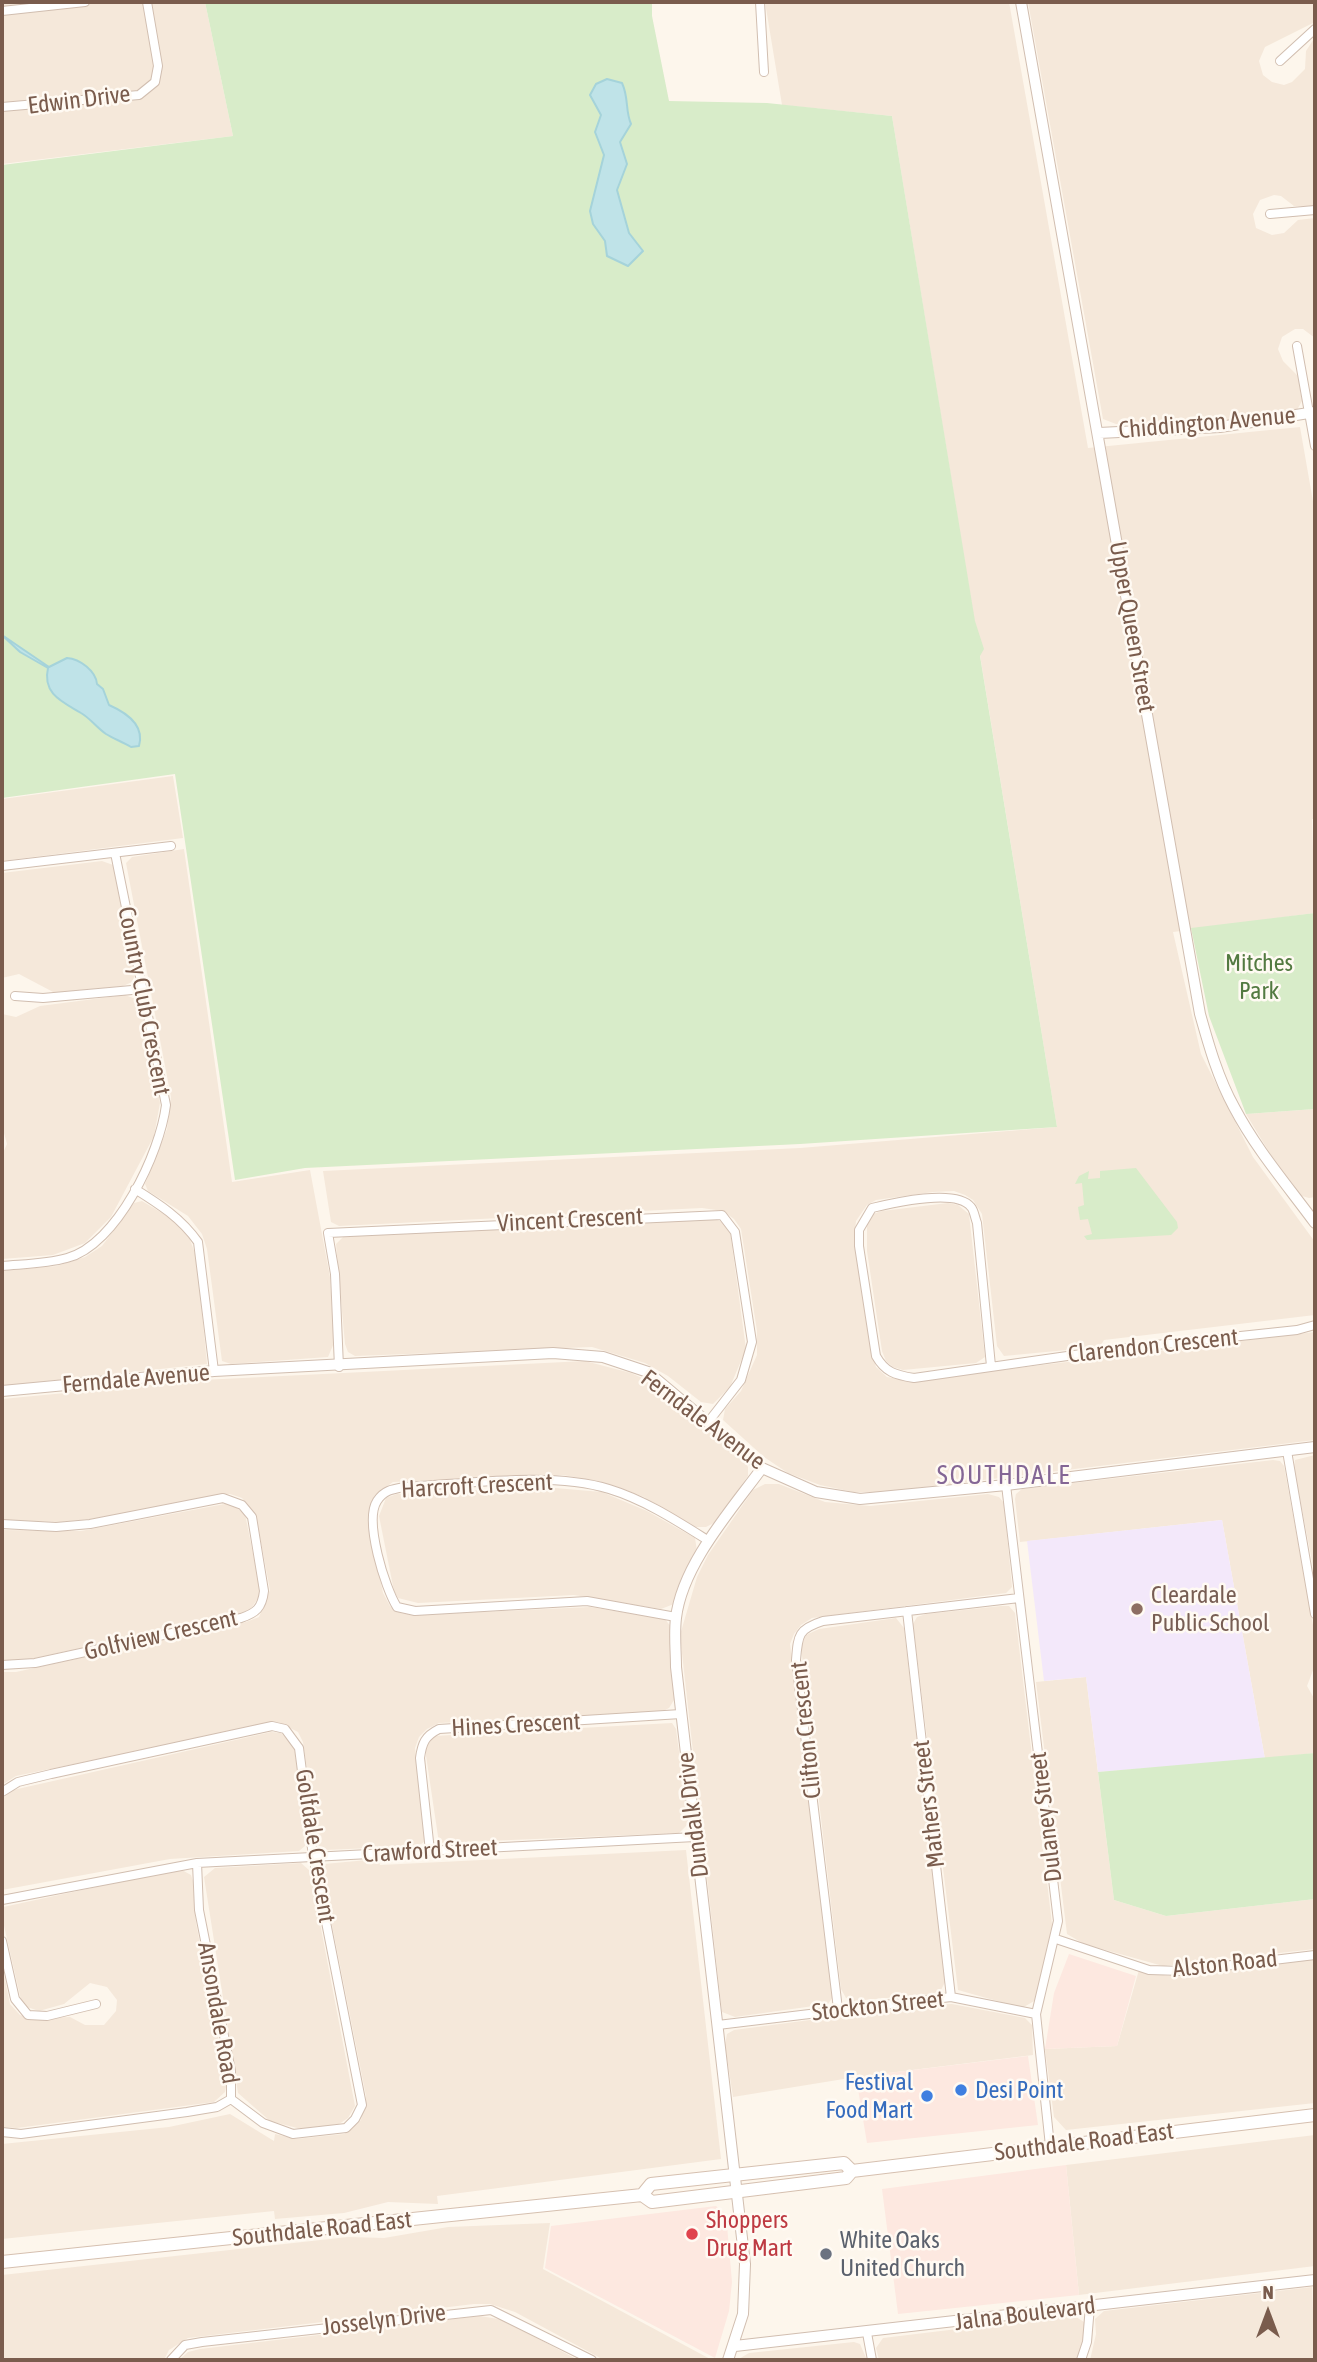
<!DOCTYPE html>
<style>
body{margin:0}
#map{position:relative;width:1317px;height:2362px;overflow:hidden;background:#fdf6ec;font-family:"Asap Condensed",sans-serif}
canvas{display:block}
.frame{position:absolute;inset:0;border:4px solid #7a5c4d;pointer-events:none}
.north{position:absolute;left:1233px;top:2278px;width:70px;height:70px;-webkit-text-stroke:5px #fffaf3;paint-order:stroke;rotate:0deg;font-size:19px;font-weight:700;line-height:28px;text-align:center;color:#7a5c4d}
.north::after{content:'';display:block;margin:auto;width:24px;height:32px;background:#7a5c4d;clip-path:polygon(50% 0,100% 100%,50% 72%,0 100%)}
</style>
<div id="map">
<canvas width="1317" height="2362"></canvas>
<div class="frame"></div>
<div class="north">N</div>
</div>
<script>
const ctx = document.querySelector('canvas').getContext('2d');
ctx.lineJoin = 'round';
function paint(path, color) {
  ctx.fillStyle = color;
  ctx.fill(path, 'evenodd');
}
function strokePath(path, color, width, dash) {
  ctx.strokeStyle = color;
  ctx.lineWidth = width;
  ctx.lineCap = dash ? 'butt' : 'round';
  ctx.setLineDash(dash || []);
  ctx.stroke(path);
}
function drawText(font, color, halo, rows, align = 'center') {
  ctx.font = font + ' "Asap Condensed",sans-serif';
  ctx.lineWidth = 5;
  ctx.setLineDash([]);
  ctx.textBaseline = 'middle';
  ctx.strokeStyle = halo;
  ctx.fillStyle = color;
  for (const [text, x, y, turn = 0] of rows) {
    ctx.save();
    ctx.translate(x, y);
    ctx.rotate((+turn || 0) * Math.PI / 180);
    ctx.textAlign = isNaN(turn) ? turn : align;
    if (halo) ctx.strokeText(text, 0, 0);
    ctx.fillText(text, 0, 0);
    ctx.restore();
  }
}
paint(new Path2D(`
 M2 2H205L233 136 2 164Z
 M765 2H1009L1088 448 1300 427 1315 513V819H1312L1315 913 1173 932 1201 1054 1253 1157 1315 1242V1315L1104 1340 1101 1345 1088 1348 1004 1356 997 1346 982 1214 973 1200 965 1195 954 1191 933 1192 876 1200 867 1205 856 1221 854 1241 873 1358 876 1367 887 1377 910 1381 1315 1332V1440L884 1492H853L820 1485 788 1473 764 1457 723 1420 725 1409 741 1391 757 1355V1331L741 1229 734 1219 723 1211 702 1208 339 1226 331 1222 323 1171 800 1148 1057 1127 892 116 782 105Z
 M1028 2H1315V22L1265 47 1259 61 1263 75 1272 82 1284 85 1292 82 1305 69 1306 51 1315 37V207L1294 206 1281 196 1274 195 1260 200 1253 214 1256 228 1272 235 1284 233 1298 220 1315 218V338L1303 329H1295L1282 337 1278 349 1283 361 1298 376 1302 401 1297 410 1232 421 1116 424 1103 419Z
 M173 776 183 838 2 861V799Z
 M184 849 232 1182 310 1170 330 1277 334 1343 328 1357 231 1364 222 1361 207 1249 202 1234 188 1216 148 1191 145 1184 167 1129 171 1097 126 863 132 857Z
 M102 861 113 865 135 975 132 982 123 986 55 993 19 974 2 978V873Z
 M125 995 141 1001 160 1103 154 1136 111 1217 85 1243 53 1255 2 1259V1155L7 1144 2 1126V1014L16 1017 40 1006Z
 M1315 1109V1197L1309 1198 1302 1196 1277 1165 1246 1114Z
 M142 1201 172 1219 188 1234 197 1259 207 1364 2 1386V1271L57 1266 85 1257 102 1246 134 1203Z
 M948 1203 958 1205 969 1214 985 1357 976 1363 903 1370 893 1367 886 1361 882 1351 867 1251V1224L870 1215 882 1211Z
 M712 1218 725 1223 730 1231 746 1349 730 1387 713 1404 701 1402 668 1376 645 1363 592 1347 355 1356 348 1352 345 1344 336 1244 345 1235Z
 M585 1361 631 1373 651 1382 744 1459 748 1467V1476L716 1522 706 1527H694L644 1497 598 1481 563 1475 393 1482 375 1495 368 1519 383 1593 390 1606 401 1613 414 1615 590 1607 665 1619 671 1627 674 1700 669 1708 659 1713 439 1723 427 1729 419 1737 415 1748 425 1826 424 1842 418 1846 325 1850 318 1845 303 1742 298 1732 278 1722 16 1776 2 1785V1672H16L246 1622 259 1617 270 1590 256 1516 242 1498 230 1494 91 1519 60 1522 2 1520V1399L202 1380Z
 M1315 1455V1577L1294 1468 1295 1460Z
 M1273 1460 1280 1461 1284 1466 1315 1636V1665L1307 1686 1315 1700V1753L1265 1759 1222 1520 1020 1542 1015 1499 1016 1494 1022 1489Z
 M765 1484H779L825 1502 870 1506 988 1494 999 1497 1004 1503 1012 1587 1006 1593 812 1618 801 1625 794 1634 790 1644 833 1997 828 2004 735 2017 722 2012 721 2004 680 1635 697 1577 708 1555 753 1490Z
 M543 1487 602 1492 647 1511 695 1538 697 1551 674 1604 661 1609 574 1595 418 1603 398 1598 394 1591 379 1516 386 1498 397 1494Z
 M230 1503 245 1514 259 1583V1597L249 1611 22 1661H2V1530L81 1531Z
 M1001 1606H1009L1015 1613 1052 1924 1051 1941 1036 2000 1022 2008 958 1990 913 1624 917 1617 926 1614Z
 M896 1618 904 1628 945 1982 941 1990 932 1994 853 2001 846 1998 841 1989 801 1647 806 1635 819 1629Z
 M1086 1677 1114 1900 1166 1916 1315 1899V1949L1163 1966 1084 1944 1067 1934 1036 1682Z
 M672 1723 676 1729 687 1812 688 1824 679 1833 439 1843 425 1749 434 1736Z
 M271 1732 281 1733 294 1747 307 1836 305 1846 299 1851 170 1859 2 1890V1799L13 1790Z
 M686 1850 721 2159 437 2196 438 2204 388 2202 344 2213 275 2219 274 2211 2 2239V2144L169 2127 230 2114 274 2141 275 2134 296 2139 344 2134 361 2120 366 2096 321 1870 324 1864 378 1859 380 1865Z
 M301 1863 310 1871 355 2106 348 2118 339 2124 301 2129 270 2121 238 2093 204 1877 215 1868Z
 M180 1869 191 1875 193 1881 196 1923 227 2083 225 2092 214 2102 17 2128 2 2127V1965L10 2004 20 2015 30 2019 70 2017 85 2025H104L116 2011 117 2000 107 1987 90 1983 64 2004 39 2011 27 2007 21 2000 2 1917 3 1907Z
 M1315 1958V2103L1066 2130 1054 2117 1045 2049 1117 2046 1139 1970 1168 1976Z
 M952 2004 1025 2018 1032 2025 1033 2055 856 2077 733 2097 725 2045 727 2034 734 2030 924 2005Z
 M1315 2135V2266L1079 2295 1066 2165Z
 M550 2223 543 2269 712 2360H604L515 2312 490 2304H474L188 2338 169 2350 164 2360H2V2275L348 2237 384 2238 448 2227Z
 M1312 2287 1315 2360H1090L1096 2334 1095 2319 1104 2311Z
 M1073 2315 1084 2322 1085 2333 1077 2360H879L876 2348 883 2338Z
 M480 2316 504 2320 578 2360H179L188 2352 200 2349Z
 M854 2342 860 2344 867 2360H737L749 2353Z`), '#f5e8da');
paint(new Path2D(`
 M1069 1954 1136 1976 1117 2046 1045 2049 1054 1993Z
 M1028 2056 1038 2125 867 2143 856 2077Z
 M1066 2165 1079 2295 898 2314 882 2189Z
 M716 2206 726 2214 732 2282 729 2311 715 2358 545 2268 551 2226Z`), '#fde8e0');
paint(new Path2D(`
 M1222 1520 1265 1759 1098 1772 1086 1677 1044 1681 1027 1541Z`), '#f3e8fa');
paint(new Path2D(`
 M205 2H652V16L669 101 767 103 892 116 975 621 984 649 980 656 1057 1127 800 1144 305 1168 235 1180 175 774 2 798V165L233 136Z
 M1315 913V1109L1246 1114 1209 1016 1191 928Z
 M1136 1168 1177 1222 1178 1228 1171 1235 1087 1240 1084 1236 1092 1234 1088 1219 1080 1220 1078 1207 1084 1205 1082 1183 1075 1184 1079 1176 1089 1171 1088 1179 1100 1178V1171Z
 M1315 1753V1899L1166 1916 1114 1900 1098 1772Z`), '#d8ecc9');
const water = new Path2D(`
 M607 79 622 83C629 98 625 110 631 124L620 142 627 164 617 190 629 233 643 251 628 266 607 256 605 241 593 224 590 211 604 155 595 132 601 115 590 95 596 84Z
 M2 635 49 667 67 658C80 659 96 671 97 684L103 689 109 705C125 712 145 725 139 746L131 747C123 742 114 739 106 734 97 728 90 718 81 713 63 702 42 694 48 668L20 652Z`);
paint(water, '#bfe3e8');
strokePath(water, '#a5d3da', 2);
const minor = new Path2D(`
 M760 2 764 72
 M2 11 85 2
 M1280 61 1315 29
 M2 107 139 95 155 82 158 66 147 2
 M1270 214 1315 210
 M1297 346 1315 446
 M2 866 171 846
 M15 996 43 998 143 989
 M135 1189C159 1204 181 1218 198 1242L214 1371
 M2 1266C23 1264 46 1264 67 1258 117 1245 160 1153 166 1105L115 853
 M991 1366 977 1223C975 1218 974 1210 971 1207 956 1188 893 1203 872 1208L859 1230V1246L876 1356C885 1372 895 1375 914 1378L1109 1350 1297 1330 1315 1325
 M339 1367 335 1274 328 1233 722 1215 735 1232 752 1342 741 1380 709 1421
 M1287 1451 1315 1614
 M1006 1485 1058 1921 1036 2014 1050 2146
 M2 1524 56 1527 90 1524 223 1498 242 1505 252 1517 264 1591C262 1608 256 1613 241 1618L35 1663 2 1665
 M907 1611 951 1997
 M676 1617 587 1601 415 1611 397 1607C385 1588 364 1521 377 1501 384 1490 393 1489 405 1487 465 1484 553 1471 609 1489 645 1500 677 1521 709 1541
 M2 1792 18 1782 51 1774 272 1726 285 1729 299 1748 313 1856 362 2105 355 2119 346 2128 293 2134 263 2123 231 2099
 M430 1851 420 1758C422 1743 425 1736 439 1729L681 1714
 M2 1900 197 1863 695 1837
 M1056 1939 1149 1970 1182 1971 1315 1955
 M2 1941 15 1999 28 2015 47 2016 96 2004
 M838 2009 796 1660C798 1635 798 1629 823 1621L1019 1598
 M718 2025 951 1997 1036 2014
 M2 2132 21 2134 187 2112 217 2107 231 2099V2071L199 1910 197 1863
 M867 2333 872 2360
 M171 2360 185 2345 202 2342 491 2310 592 2360
 M1081 2360 1087 2342 1090 2306`);
const tertiary = new Path2D(`
 M1021 2 1200 1014C1209 1046 1218 1078 1234 1107 1256 1149 1287 1185 1315 1223
 M1099 433 1220 427 1315 412
 M2 1391 214 1371 553 1353 603 1357 648 1372 762 1468 816 1492 860 1499 1006 1485 1315 1447
 M735 2346 1315 2280
 M728 2360 743 2314 745 2264 676 1667C676 1651 674 1634 676 1618 682 1565 732 1509 762 1468`);
const secondary = new Path2D(`
 M642 2195 651 2184 844 2163 852 2171
 M2 2262 642 2195 652 2202 846 2178 852 2171 1315 2115`);
strokePath(minor, '#d1beb0', 10);
strokePath(tertiary, '#d1beb0', 12);
strokePath(secondary, '#d6c0b0', 14);
strokePath(minor, '#fff', 8);
strokePath(tertiary, '#fff', 10);
strokePath(secondary, '#fff', 12);
for (const [x, y, r, color] of [
 [1137,1609,7,"#8d6e63"],
 [961,2090,7,"#3f7fe0"],
 [927,2096,7,"#3f7fe0"],
 [692,2234,7,"#e0444e"],
 [826,2254,7,"#6b7280"]
]) {
  const dot = new Path2D();
  dot.arc(x, y, r, 0, 2 * Math.PI);
  ctx.fillStyle = color;
  ctx.fill(dot);
  strokePath(dot, '#fffaf3', 2.5);
}
drawText('24px', '#7a5c4d', '#fffaf3', [
 ["Edwin Drive",79,100,-7],
 ["Chiddington Avenue",1207,423,-5],
 ["Upper Queen Street",1132,627,80],
 ["Country Club Crescent",144,1001,79],
 ["Vincent Crescent",570,1220,-3],
 ["Clarendon Crescent",1153,1346,-6],
 ["Ferndale Avenue",136,1379,-5],
 ["Ferndale Avenue",703,1420,37],
 ["Harcroft Crescent",477,1486,-3],
 ["Golfview Crescent",161,1635,-13],
 ["Hines Crescent",516,1725,-3],
 ["Clifton Crescent",806,1730,-96],
 ["Mathers Street",929,1804,-97],
 ["Dundalk Drive",693,1815,-97],
 ["Dulaney Street",1046,1817,-97],
 ["Golfdale Crescent",315,1846,81],
 ["Crawford Street",430,1851,-3],
 ["Alston Road",1225,1964,-6],
 ["Stockton Street",878,2006,-6],
 ["Ansondale Road",218,2013,80],
 ["Southdale Road East",1084,2142,-7],
 ["Southdale Road East",322,2229,-6],
 ["Jalna Boulevard",1025,2314,-7],
 ["Josselyn Drive",384,2320,-7]
]);
drawText('24px', '#537a41', '#fffaf3', [
 ["Mitches",1259,963],
 ["Park",1259,991]
]);
drawText('24px', '#785e54', '#fffaf3', [
 ["Cleardale",1151,1595],
 ["Public School",1151,1623]
], 'left');
drawText('24px', '#366cbe', '#fffaf3', [
 ["Festival",913,2082],
 ["Food Mart",913,2110],
 ["Desi Point",975,2090,"left"]
], 'right');
drawText('24px', '#be3a42', '#fffaf3', [
 ["Shoppers",706,2220],
 ["Drug Mart",706,2248]
], 'left');
drawText('24px', '#5b616d', '#fffaf3', [
 ["White Oaks",840,2240],
 ["United Church",840,2268]
], 'left');
ctx.letterSpacing = '2px';
drawText('26px', '#846695', '#fffaf3', [
 ["SOUTHDALE",1004,1476]
]);
ctx.letterSpacing = '0px';
</script>
